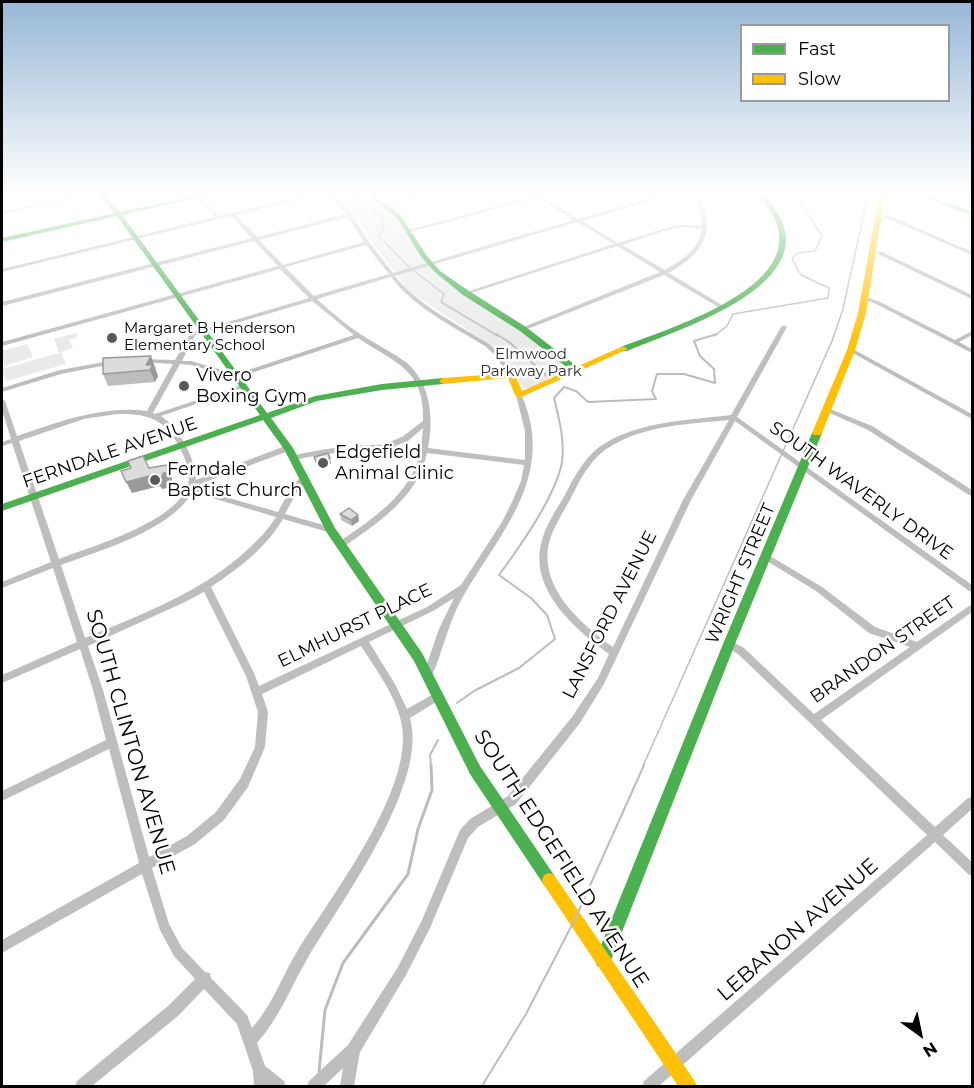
<!DOCTYPE html>
<style>
body{margin:0}
#map{position:relative;width:974px;height:1088px;overflow:hidden;background:#fff;font-family:Montserrat,sans-serif}
canvas{display:block}
.frame{position:absolute;inset:0;border:3px solid #000;pointer-events:none}
.legend{position:absolute;left:740px;top:24px;width:210px;height:78px;box-sizing:border-box;background:#fff;border:2px solid #999;margin:0;padding:8px 10px;list-style:none;font-size:18px;color:#000}
.legend li{display:flex;align-items:center;gap:12px;height:30px}
.legend b{width:30px;border:2px solid #999}
.north{position:absolute;left:890px;top:1004px;width:60px;height:60px;-webkit-text-stroke:4px #fff;paint-order:stroke;rotate:147deg;font-size:16px;font-weight:700;line-height:24px;text-align:center;color:#000}
.north::after{content:'';display:block;margin:auto;width:21px;height:27px;background:#000;clip-path:polygon(50% 0,100% 100%,50% 72%,0 100%)}
</style>
<div id="map">
<canvas width="974" height="1088"></canvas>
<div class="frame"></div>
<ul class="legend">
<li><b style="height:8px;background:#4caf50"></b>Fast</li>
<li><b style="height:8px;background:#ffc107"></b>Slow</li>
</ul>
<div class="north">N</div>
</div>
<script>
const ctx = document.querySelector('canvas').getContext('2d');
ctx.lineJoin = 'round';
function paint(path, color) {
  ctx.fillStyle = color;
  ctx.fill(path, 'evenodd');
}
function strokePath(path, color, width, dash) {
  ctx.strokeStyle = color;
  ctx.lineWidth = width;
  ctx.lineCap = dash ? 'butt' : 'round';
  ctx.setLineDash(dash || []);
  ctx.stroke(path);
}
function drawText(font, color, halo, rows, align = 'center') {
  ctx.font = font + ' Montserrat,sans-serif';
  ctx.lineWidth = 5;
  ctx.setLineDash([]);
  ctx.textBaseline = 'middle';
  ctx.strokeStyle = halo;
  ctx.fillStyle = color;
  for (const [text, x, y, turn = 0] of rows) {
    ctx.save();
    ctx.translate(x, y);
    ctx.rotate((+turn || 0) * Math.PI / 180);
    ctx.textAlign = isNaN(turn) ? turn : align;
    if (halo) ctx.strokeText(text, 0, 0);
    ctx.fillText(text, 0, 0);
    ctx.restore();
  }
}
paint(new Path2D(`
 M334 194H366L397 218 423 259 442 278 532 338 569 370 529 388H523L509 365 495 348 409 291 341 201Z
 M76 333 78 337 69 340 73 348 61 352 66 364 6 381 2 369 59 353 54 339Z
 M27 344 33 357 4 366 2 351Z`), '#eaeaea');
strokePath(new Path2D(`
 M350 194 379 214 384 227 379 236 409 267
 M414 271 444 294 441 302 498 336
 M714 336 727 326 733 314 828 298 829 288 801 275 792 259 797 253 815 251 822 236 802 205 799 194`), '#bcbcbc', 1.5);
strokePath(new Path2D(`
 M496 334 509 342 548 377
 M457 703 474 691 519 668 555 639 547 615 531 598 499 575C519 548 556 495 562 462 565 441 559 418 554 398L564 387 576 391 588 402 656 399 652 391 657 374H684L715 383 714 369 700 356 694 341 717 334
 M431 766 430 755 438 740`), '#bcbcbc', 2);
strokePath(new Path2D(`
 M319 1072 325 1010 343 963 408 874 418 829 432 790 431 765`), '#bcbcbc', 3);
paint(new Path2D(`
 M10 194H14L4 204H2V201Z
 M86 194H93L2 214V212Z
 M194 194H198L219 216 312 194H318V195L236 215 257 237 346 214 342 208 328 194H332L346 206 369 242 393 273 574 220 537 198 410 232 405 231 534 196 532 194H548L542 197 578 219 663 194H669V195L582 221 618 243 666 228 683 225 702 226C702 214 697 204 692 194H696C702 204 707 214 707 227L709 228 707 229C703 251 687 262 669 273L725 307 720 308 664 275 525 330H521V328L660 272 617 246 468 294 463 293 614 244 577 222 395 276C419 306 457 324 489 344L499 353 514 375 513 376H509L495 355 485 346C452 326 415 308 391 277L317 299C333 314 350 328 368 339 381 347 395 354 407 363 431 384 434 419 428 448L525 460V431L516 395 517 394H521C559 478 496 536 459 604 447 628 442 654 431 678L428 679 425 678 423 675 439 629 454 598 433 611 369 642 395 684 407 709 435 693 438 692 441 693 443 696 441 699 410 718C429 785 339 904 306 961 290 989 279 1018 257 1043L265 1066 284 1081 286 1086H254L253 1071 237 1024 204 989 178 1016 92 1086H75L77 1081 168 1006 195 979 174 956 160 930 142 874 2 953V940L139 863 109 749 2 801V791L106 740 93 690 80 649 2 683V675L77 642 53 568 2 588V582L51 562 12 443 2 446V442L11 439 2 410V399L5 401 17 436C59 422 102 405 147 411L173 364 142 362 140 361V359L175 360 191 333 309 298 280 269 2 346V342L278 266 254 241 2 306V302L252 238 231 216 2 272V269L215 217ZM348 217 364 242 283 265 259 240ZM683 227 702 229C699 250 682 260 665 270L622 245 667 230ZM366 245 389 274 314 296 285 267ZM312 301 354 335 236 374 191 361H182L195 335ZM358 338C395 363 425 369 423 421L402 437 387 443V445C354 444 323 449 291 456L290 458 294 460C336 451 377 448 420 452 411 495 371 520 337 543L336 545 337 547H343C377 524 418 497 427 453L524 465 521 481 512 502 502 522 461 585 427 607 259 686 254 673 211 587C238 569 266 548 283 519L331 533 335 530 334 528 285 514 297 492 308 478 307 476H301C291 487 285 499 278 512L194 488 195 486 291 450 292 448 288 446H285L196 480C194 456 181 430 161 416L246 387V385H242L155 414 153 413 180 364 191 365 236 378ZM117 414C145 414 160 416 176 441 183 453 192 471 188 485 176 522 93 546 59 559L19 441 84 419ZM423 428 421 448 395 446 408 441ZM192 493 202 495 276 517C268 530 257 541 246 551 200 593 142 614 85 638L61 565C101 550 169 531 192 493ZM204 592 246 676 258 712 255 747 240 779 216 812 187 836 149 857 103 690 88 646 183 603ZM361 646C378 673 402 703 403 736 404 802 332 895 298 950 282 976 272 1006 252 1028L247 1015 211 978 210 973 205 972 182 948 169 924 152 868 195 844 224 820 248 787 265 747 268 712 262 694Z
 M426 194H432L385 206 383 205Z
 M884 215H888L972 252V255L884 217Z
 M878 252H882L972 295V299L878 254Z
 M864 296 878 301 955 340 972 331V335L959 342 972 349V353L874 303 862 299 861 298Z
 M784 325 787 327 737 417 972 585V592L969 591 735 421 691 500 604 684 580 723 516 804 478 827 468 838 430 928 406 975 360 1052 354 1086H340L343 1068 324 1086H307L309 1081 348 1045 398 967 422 920 460 830 470 819 508 796 572 717 598 678 609 654C576 630 530 591 541 544 545 526 556 510 565 495 575 475 587 453 607 442 643 421 690 420 731 415L781 327ZM729 420 683 500 613 647C581 624 539 588 549 543 553 527 563 513 571 498 581 478 592 456 613 445 647 425 690 424 729 420Z
 M851 348 972 414V419L849 351V349Z
 M115 360 117 361V363L61 374 2 392V388L60 370Z
 M825 407 872 426 972 490V496L969 495 868 430 823 410V408Z
 M765 553 822 587 875 627 917 642 969 606 972 605V612L821 720 935 827 968 798 972 797V809L943 835 972 862V876L968 874 935 842 659 1086H642L644 1081 927 835 738 654 726 647 724 644 726 641 729 640 744 648 814 714 910 647 869 633 816 591 762 558 761 556 762 554Z`), '#bebebe');
paint(new Path2D(`
 M97 194H103L120 212 201 194H210L207 196 122 215 267 413 315 396 382 384 443 378 447 381 443 384 382 390 317 401 271 418 293 448 335 528 422 653 480 766 554 875 556 880 554 885 549 887 544 885 470 774 414 661 327 533 284 449 263 420 2 511V504L260 415 117 216 2 242V238L115 213Z
 M366 194H372L401 216 427 256 440 271 469 291 526 327 579 368V372H573L520 331 463 295 436 273 422 258 397 218Z
 M759 194H765C774 207 786 222 786 239 786 298 671 332 627 351H621V347C664 330 785 294 779 235 778 220 767 207 759 194Z
 M918 194H925L972 212V216Z
 M817 430 822 433 735 644 611 960 609 966 603 968 597 966 595 960 723 644 812 433Z`), '#4caf50');
paint(new Path2D(`
 M879 194H885L866 313 855 350 822 433 820 435H814L812 433 847 350 858 313Z
 M621 347H624L628 349 519 398 515 395 508 378 443 384 439 381 443 378 511 373 515 375 522 391Z
 M549 873 554 875 694 1080 697 1086H678L544 885 542 880 544 875Z`), '#ffc107');
strokePath(new Path2D(`
 M643 766 832 341 843 309 868 194`), '#bdbdbd', 1.5);
strokePath(new Path2D(`
 M482 1086 526 1014 575 919 644 765`), '#bdbdbd', 2);
paint(new Path2D(`
 M156 367 155 369 158 376 155 382 108 386 103 374Z
 M340 514 358 515 359 521 352 526 341 520Z`), '#bdbdbd');
paint(new Path2D(`
 M151 356 158 376 155 382 150 370 146 365Z
 M330 458 331 464 318 467 316 462Z
 M167 465 172 476V484L168 485V488L162 489 160 486 132 493 126 482 163 473Z
 M358 515 359 521 352 526 351 520Z`), '#9a9a9a');
const building = new Path2D(`
 M151 356 146 365H153L150 370 103 374V358Z
 M328 453 330 458 316 462 314 457Z
 M143 456 149 468 167 465V473H163V476L157 477V474L126 482 121 471 131 468 128 461Z
 M349 508 358 515 351 520 340 514Z`);
paint(building, '#dcdcdc');
strokePath(building, '#9a9a9a', 1.5);
const sky = ctx.createLinearGradient(0, 0, 0, 346);
sky.addColorStop(0, '#96b7d6');
sky.addColorStop(0.56, '#fff');
sky.addColorStop(1, '#ffffff00');
ctx.fillStyle = sky;
ctx.fillRect(0, 0, 974, 346);
for (const [x, y, r, color] of [
 [112,338,6,"#595959"],
 [184,386,6,"#595959"],
 [323,463,6,"#595959"],
 [155,480,6,"#595959"]
]) {
  const dot = new Path2D();
  dot.arc(x, y, r, 0, 2 * Math.PI);
  ctx.fillStyle = color;
  ctx.fill(dot);
  strokePath(dot, '#fff', 2);
}
drawText('15px', '#000', '#fff', [
 ["Margaret B Henderson",124,329],
 ["Elementary School",124,346]
], 'left');
drawText('15px', '#2f2f2f', '#fff', [
 ["Elmwood",531,355],
 ["Parkway Park",531,372]
]);
drawText('18px', '#000', '#fff', [
 ["Vivero",196,376],
 ["Boxing Gym",196,397],
 ["Edgefield",335,453],
 ["Animal Clinic",335,474],
 ["Ferndale",167,470],
 ["Baptist Church",167,491]
], 'left');
drawText('18px', '#000', '#fff', [
 ["FERNDALE AVENUE",110,453,-19],
 ["SOUTH WAVERLY DRIVE",861,491,36],
 ["WRIGHT STREET",741,574,-67],
 ["LANSFORD AVENUE",610,615,-63],
 ["ELMHURST PLACE",355,626,-26],
 ["BRANDON STREET",883,650,-35]
]);
drawText('21px', '#000', '#fff', [
 ["SOUTH CLINTON AVENUE",130,742,74],
 ["SOUTH EDGEFIELD AVENUE",561,859,57],
 ["LEBANON AVENUE",798,930,-41]
]);
</script>
